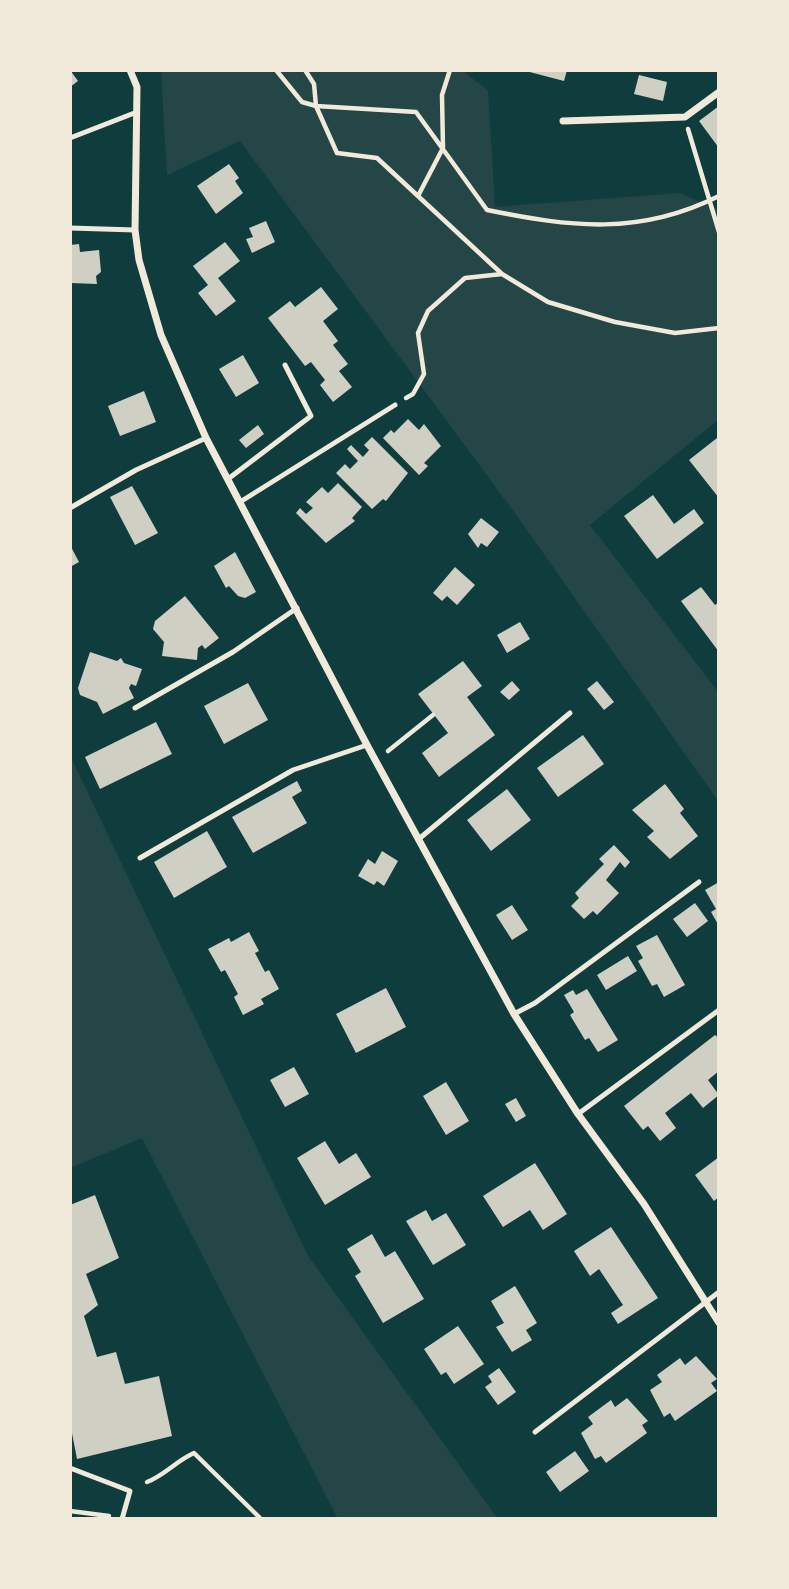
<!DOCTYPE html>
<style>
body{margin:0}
#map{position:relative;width:789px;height:1589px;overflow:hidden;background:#0f3d3e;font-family:"Noto Sans",sans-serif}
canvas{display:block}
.frame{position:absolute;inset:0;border:72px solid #f1e9da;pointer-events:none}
</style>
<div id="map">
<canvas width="789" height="1589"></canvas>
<div class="frame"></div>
</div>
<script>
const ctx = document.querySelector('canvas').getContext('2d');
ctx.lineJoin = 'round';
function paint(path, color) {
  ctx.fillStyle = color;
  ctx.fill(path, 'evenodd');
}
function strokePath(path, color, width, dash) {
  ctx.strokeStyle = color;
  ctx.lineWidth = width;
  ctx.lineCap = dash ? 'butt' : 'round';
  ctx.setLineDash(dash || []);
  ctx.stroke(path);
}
paint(new Path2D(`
 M161 70H461L488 90 495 207 680 193 719 210V419L590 525 719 693V802L517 516 240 141 167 175Z
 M70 755 308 1256 498 1519H338L142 1138 70 1168Z`), '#244646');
paint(new Path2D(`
 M70 70 78 81 70 87Z
 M522 70H567L564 81Z
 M639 75 667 82 663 101 634 94Z
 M719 106V148L699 121Z
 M229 164 239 178 235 181 243 193 216 214 197 186Z
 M266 221 275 242 252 253 246 239 253 237 249 228Z
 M225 242 240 261 218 278 236 301 216 316 198 293 208 285 193 266Z
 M79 244 80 252 99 250 101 272 96 276 97 284 70 283V245Z
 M321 287 338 309 323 321 338 341 333 345 348 364 339 371 352 387 333 402 320 385 325 380 311 362 305 366 268 318 290 301 295 307Z
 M243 355 259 383 236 397 219 369Z
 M144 391 156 422 120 436 108 406Z
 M408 419 419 430 424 424 441 446 424 463 428 466 419 475 383 438 391 430 394 433Z
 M258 425 264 434 246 448 239 440Z
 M372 437 408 473 386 501 383 499 372 509 336 473 345 464 350 469 358 461 347 449 351 445 363 457 369 450 364 445Z
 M717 438 719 441V498L689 460Z
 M338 483 362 507 352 518 355 521 326 543 296 513 300 508 306 514 313 508 306 502 322 487 328 493Z
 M132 486 158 533 135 545 110 497Z
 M653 495 674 524 694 509 704 523 657 559 624 516Z
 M481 518 499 532 487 547 481 543 478 548 468 534Z
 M70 545 79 562 70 567Z
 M235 552 256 592 245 598 238 596 229 586 226 588 214 566Z
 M455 567 475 585 457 605 447 596 442 601 433 593Z
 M701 587 715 605 719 602V652L681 601Z
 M185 596 219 638 205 649 202 645 198 648 197 660 162 656 164 642 153 629 155 621Z
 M520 622 530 639 507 653 497 635Z
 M90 652 117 661 121 658 124 663 142 669 136 686 131 684 129 688 134 698 103 714 97 702 80 695 78 688Z
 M463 661 482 686 467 697 495 735 439 777 422 753 448 733 418 694Z
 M512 681 520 690 509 700 500 692Z
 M597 681 614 702 604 710 587 689Z
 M248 683 268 720 224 744 204 706Z
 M156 722 172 754 100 789 85 757Z
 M583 735 604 764 558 797 537 768Z
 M297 781 302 791 292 797 307 823 253 853 232 817Z
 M665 784 684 809 680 813 698 836 670 859 647 837 654 831 632 810Z
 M507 789 531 820 491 851 467 820Z
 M207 831 227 867 174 898 154 862Z
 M614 845 630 862 625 868 620 862 606 880 619 893 597 915 593 911 584 919 571 906 579 898 575 893 604 864 599 859Z
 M382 851 398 861 384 886 377 881 374 885 358 876 368 859 375 864Z
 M719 882V926L711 912 716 909 705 890Z
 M695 903 708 921 687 937 673 919Z
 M512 905 528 930 512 940 496 915Z
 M249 932 259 951 255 953 265 972 269 970 279 989 261 999 264 1004 243 1015 234 997 238 994 225 970 221 972 208 949 229 938 231 942Z
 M657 935 685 985 664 997 657 984 652 986 638 961 643 958 636 946Z
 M628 956 637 971 606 990 597 975Z
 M386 988 406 1027 356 1053 336 1014Z
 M587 989 618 1040 598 1052 589 1038 585 1040 570 1015 574 1012 564 995 573 990 576 995Z
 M715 1035 719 1038V1071L708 1080 719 1095 703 1108 691 1093 665 1113 676 1128 660 1141 648 1126 643 1130 624 1106Z
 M294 1067 309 1094 285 1107 270 1080Z
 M446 1082 469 1121 446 1135 423 1096Z
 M516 1098 526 1116 516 1122 505 1104Z
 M325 1141 339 1164 356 1153 371 1177 325 1205 297 1158Z
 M719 1157V1197L714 1201 695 1175Z
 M535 1163 567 1214 543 1230 530 1210 503 1227 483 1196Z
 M95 1195 119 1258 86 1274 98 1305 84 1316 97 1357 116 1352 125 1384 159 1376 172 1436 77 1459 70 1423V1205Z
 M426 1210 432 1221 446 1213 466 1245 433 1265 406 1221Z
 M611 1227 658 1298 618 1324 611 1313 623 1305 599 1269 590 1276 574 1251Z
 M372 1234 385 1257 395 1251 424 1299 383 1323 355 1276 361 1272 347 1249Z
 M515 1286 537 1323 526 1330 532 1340 512 1352 496 1327 504 1323 491 1301Z
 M458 1326 484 1364 454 1384 446 1372 441 1375 424 1349Z
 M696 1356 717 1379 711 1383 717 1391 675 1421 670 1413 664 1417 650 1390 662 1382 657 1375 680 1358 685 1365Z
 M499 1368 516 1392 498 1405 485 1387 492 1382 488 1376Z
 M627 1398 648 1421 642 1425 647 1433 606 1463 601 1456 595 1459 581 1433 593 1424 588 1417 611 1400 615 1407Z
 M575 1451 589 1471 560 1492 546 1472Z`), '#cfcfc3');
strokePath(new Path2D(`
 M276 70 302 102 316 106 337 153 377 158 502 274
 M305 70 314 84 316 106 416 112 487 210C571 227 639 236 719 196
 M688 129 719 232
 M418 196 443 148 442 95 450 70
 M406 398 413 394 424 374 418 333 428 311 465 278 502 274 548 302 615 322 675 333 719 328
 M388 751 433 715
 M147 1482C165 1475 176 1461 194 1453L261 1519
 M70 1511 109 1516`), '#f1e9da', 4.5);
strokePath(new Path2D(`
 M70 138 137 112
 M70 228 135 230
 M228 479 311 416 285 365
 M240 502 395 405
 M70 508 136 470 206 438
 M135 708 233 652 297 608
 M420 838 570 713
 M140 858 293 770 367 745
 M514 1014 535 1003 699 882
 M578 1114 719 1010
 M535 1432 719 1292
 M70 1468 130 1491 122 1519`), '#f1e9da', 5);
strokePath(new Path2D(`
 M130 70 137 87 135 230 139 260 161 335 206 438 367 745 514 1014 578 1114 644 1204 719 1323
 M563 121 685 117 719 92`), '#f1e9da', 7);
</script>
